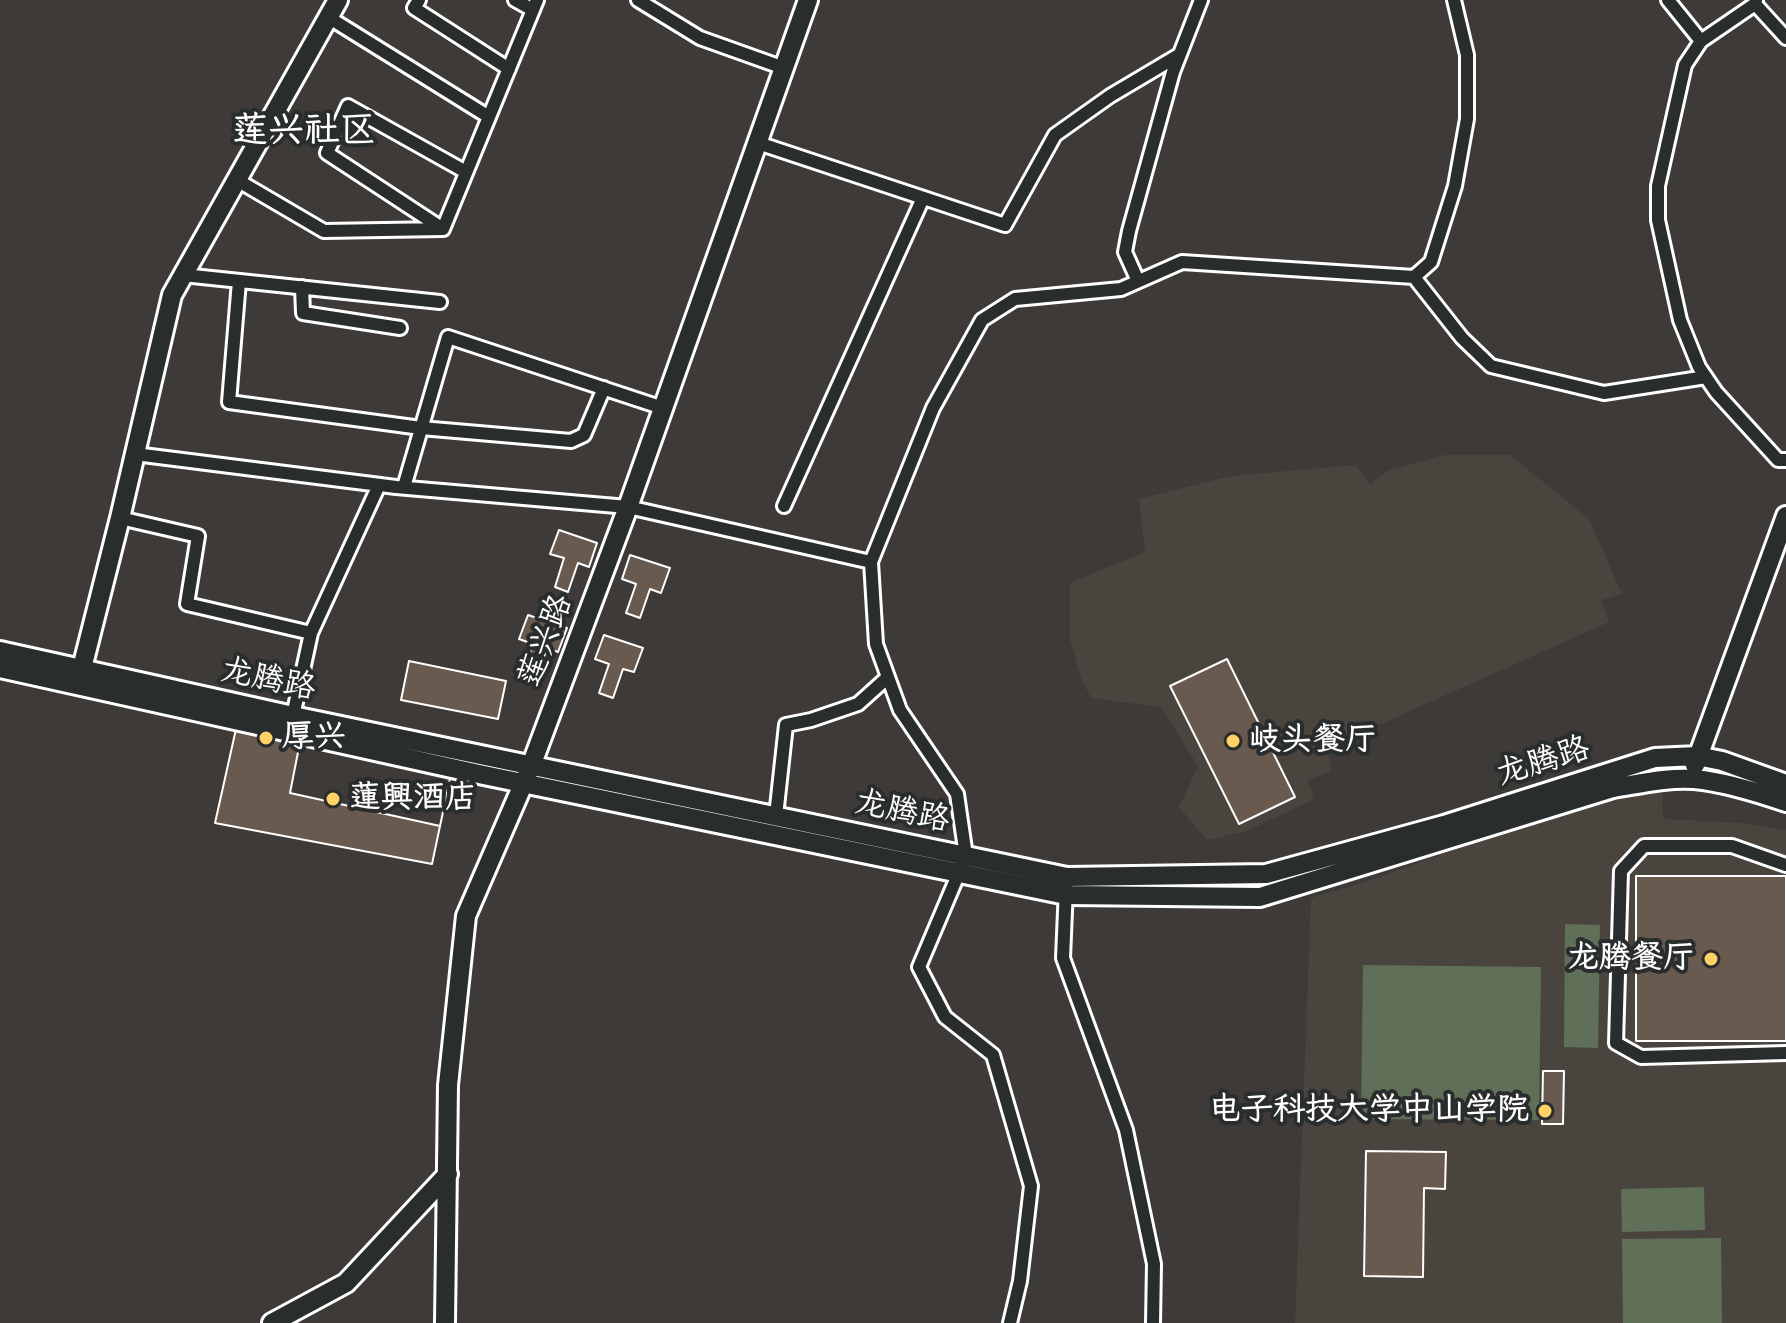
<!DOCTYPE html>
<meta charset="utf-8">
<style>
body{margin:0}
canvas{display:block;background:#3d3a38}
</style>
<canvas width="1786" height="1323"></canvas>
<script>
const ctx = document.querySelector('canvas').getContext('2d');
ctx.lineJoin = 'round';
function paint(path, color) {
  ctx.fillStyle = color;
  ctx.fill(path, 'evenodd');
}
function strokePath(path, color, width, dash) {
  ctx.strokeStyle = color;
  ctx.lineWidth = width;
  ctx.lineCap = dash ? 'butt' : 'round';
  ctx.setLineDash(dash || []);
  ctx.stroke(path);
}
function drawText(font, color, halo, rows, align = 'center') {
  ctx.font = font + ' Caveat,"LXGW WenKai TC",sans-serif';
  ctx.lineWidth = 8;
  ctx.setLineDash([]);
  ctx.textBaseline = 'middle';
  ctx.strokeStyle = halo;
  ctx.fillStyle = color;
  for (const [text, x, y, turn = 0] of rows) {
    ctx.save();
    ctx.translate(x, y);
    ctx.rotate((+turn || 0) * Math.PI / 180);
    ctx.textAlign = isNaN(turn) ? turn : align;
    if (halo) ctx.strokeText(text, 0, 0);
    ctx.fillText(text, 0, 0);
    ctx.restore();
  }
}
paint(new Path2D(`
 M1445 455H1510L1589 519 1622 594 1601 600 1609 622 1327 748 1331 771 1308 780 1314 799 1247 831 1207 840 1179 807 1198 766 1161 707 1091 698 1081 678 1070 640V583L1145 552 1139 499 1231 476 1356 465 1370 485 1387 471Z
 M1662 787 1663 819 1742 823 1786 830V1323H1295L1311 898 1368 881 1516 828 1576 799Z`), '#4a443f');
paint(new Path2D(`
 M1565 924 1600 925 1598 1048 1564 1047Z
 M1363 965 1541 967 1539 1120 1361 1119Z
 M1704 1187 1705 1230 1622 1232 1621 1189Z
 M1721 1238 1722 1323H1623L1622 1239Z`), '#606f57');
const building = new Path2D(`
 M559 530 597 543 589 567 578 563 568 592 555 587 564 558 550 554Z
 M630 555 670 568 661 593 650 589 640 618 626 613 636 584 622 579Z
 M528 615 567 628 558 652 547 648 537 677 523 673 533 644 519 639Z
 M604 635 643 648 634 672 623 669 613 698 599 693 609 664 595 659Z
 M1227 659 1295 797 1239 824 1170 686Z
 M409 661 506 681 498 719 401 700Z
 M236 729 451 774 432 864 215 823Z
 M300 742 451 774 440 826 290 793Z
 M1636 876H1786V1041H1636Z
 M1543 1071H1564L1563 1124H1542Z
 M1366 1151 1446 1152 1445 1189 1424 1188 1423 1277 1364 1276Z`);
paint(building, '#695a50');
strokePath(building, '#fff', 2);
const street = new Path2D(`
 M419 0 414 8 509 69
 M515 0 533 10
 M638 0 700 38 784 68
 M1668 0 1701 41
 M1756 0 1755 4 1701 41 1685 65 1658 186V220L1680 320 1699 367 1716 392 1778 460H1786
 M1755 4 1786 38
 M328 17 489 117
 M758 143 1005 225 1055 135 1110 96 1179 55
 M237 180 324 231 443 229 537 0
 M443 229 327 153 348 106 466 172
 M183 275 440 302
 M1414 277 1431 262 1455 186 1467 119V55L1454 0
 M239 281 229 402 421 428 571 441 584 435 604 388
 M1138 281 1125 252 1129 231 1173 72 1201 0
 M302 287 303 313 400 328
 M135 454 396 487 628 507 871 562
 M404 487 448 337 663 408
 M784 506 923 198
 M120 518 198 536 187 604 311 633
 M293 716 311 633 379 485
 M776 816 786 725 811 720 858 704 888 677
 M1786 865 1732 846H1644L1621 871 1616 1043 1641 1057 1786 1053
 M1066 888 1063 958 1126 1130 1154 1264 1153 1323
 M1010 1323 1020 1281 1031 1186 993 1055 945 1017 919 967 966 856 957 794 900 710 876 644 871 562 933 408 982 320 1015 299 1121 289 1182 262 1414 277 1462 338 1491 366 1604 393 1706 377`);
const secondary = new Path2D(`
 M0 651 293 716 1067 877 1266 874 1444 825 1655 758 1697 756 1722 761 1786 784
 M0 668 479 774 1066 895 1260 897 1613 788C1639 784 1668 777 1694 779 1725 782 1757 792 1786 802
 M79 680 120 518 172 295 338 0
 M1695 765 1786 516
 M272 1323 346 1283 448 1174
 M445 1323 448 1085 466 916 531 766 628 507 808 0`);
strokePath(street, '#fff', 18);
strokePath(secondary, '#fff', 24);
strokePath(street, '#2a2d2e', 12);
strokePath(secondary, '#2a2d2e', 18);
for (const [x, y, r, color] of [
 [266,738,8,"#ffd166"],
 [1233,741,8,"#ffd166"],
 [333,799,8,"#ffd166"],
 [1711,959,8,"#ffd166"],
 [1545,1111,8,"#ffd166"]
]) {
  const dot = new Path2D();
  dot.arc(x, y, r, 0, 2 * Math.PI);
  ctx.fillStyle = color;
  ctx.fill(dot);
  strokePath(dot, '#2a2d2e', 3);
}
drawText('32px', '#fff', '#2a2d2e', [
 ["莲兴路",546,641,-69],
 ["龙腾路",268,680,12],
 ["龙腾路",1543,762,-17],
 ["龙腾路",902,812,12]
]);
drawText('bold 32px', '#fff', '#2a2d2e', [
 ["厚兴",282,738],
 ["岐头餐厅",1249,741],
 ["蓮興酒店",349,799],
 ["龙腾餐厅",1695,959,"right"],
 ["电子科技大学中山学院",1529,1111,"right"]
], 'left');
drawText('bold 36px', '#fff', '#2a2d2e', [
 ["莲兴社区",304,132]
]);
</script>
